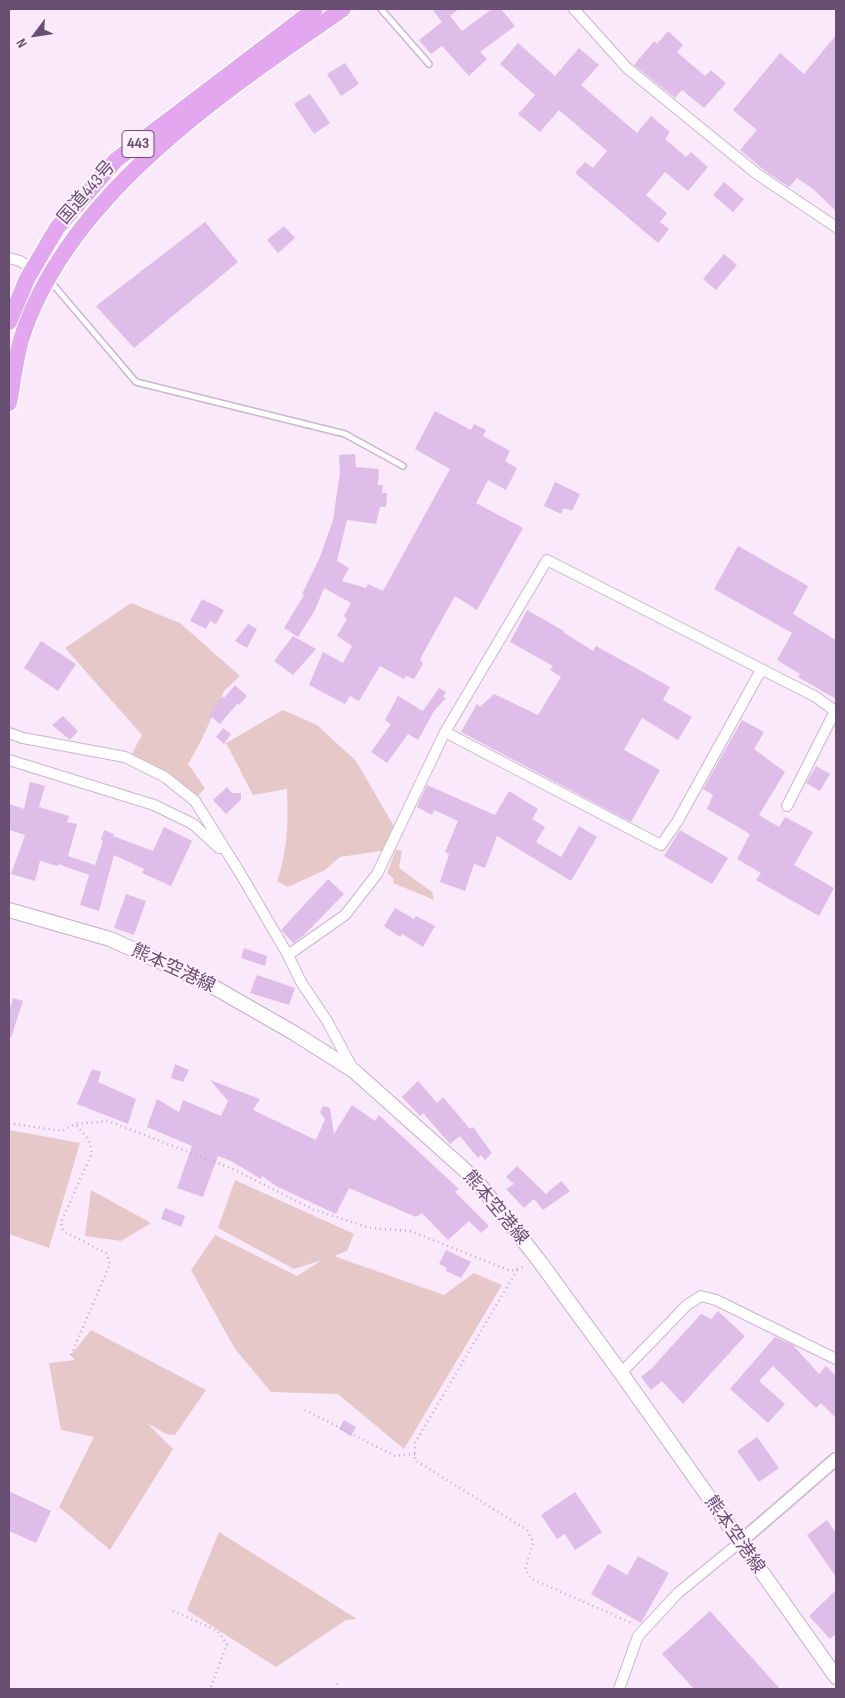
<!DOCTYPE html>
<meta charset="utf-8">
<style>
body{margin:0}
#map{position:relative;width:845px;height:1698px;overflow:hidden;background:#fae9fa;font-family:"Sofia Sans Condensed",sans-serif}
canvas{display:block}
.frame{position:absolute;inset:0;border:10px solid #684f72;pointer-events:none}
.north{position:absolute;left:10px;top:10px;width:50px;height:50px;-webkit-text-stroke:4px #fdeffd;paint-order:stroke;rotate:239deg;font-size:14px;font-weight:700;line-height:20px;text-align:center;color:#684f72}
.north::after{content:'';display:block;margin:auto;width:18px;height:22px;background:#684f72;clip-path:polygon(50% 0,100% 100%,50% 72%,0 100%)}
</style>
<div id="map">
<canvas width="845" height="1698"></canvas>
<div class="frame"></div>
<div class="north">N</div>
</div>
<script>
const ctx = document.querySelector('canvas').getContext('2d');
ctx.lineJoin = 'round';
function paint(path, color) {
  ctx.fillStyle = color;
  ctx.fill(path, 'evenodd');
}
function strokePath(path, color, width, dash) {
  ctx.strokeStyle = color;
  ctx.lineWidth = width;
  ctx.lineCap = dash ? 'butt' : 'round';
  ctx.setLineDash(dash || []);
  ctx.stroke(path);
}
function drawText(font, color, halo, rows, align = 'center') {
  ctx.font = font + ' "Sofia Sans Condensed","Noto Sans JP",sans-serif';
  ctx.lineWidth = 4;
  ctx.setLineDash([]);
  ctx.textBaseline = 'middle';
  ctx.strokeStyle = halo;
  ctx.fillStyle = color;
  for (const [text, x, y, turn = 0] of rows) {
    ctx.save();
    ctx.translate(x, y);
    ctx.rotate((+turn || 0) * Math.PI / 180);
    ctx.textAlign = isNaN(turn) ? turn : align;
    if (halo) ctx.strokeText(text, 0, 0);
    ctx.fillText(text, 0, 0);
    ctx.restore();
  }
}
paint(new Path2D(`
 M131 603 180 623 240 676 224 691 201 741 188 764 205 788 197 797 129 759 142 735 65 648Z
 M283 710 317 725 356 761 395 828 388 850 340 857 325 870 288 887 277 881C288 850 288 822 287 789L253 795 226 743Z
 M396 850 402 851 399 868 432 892 434 900 393 883 394 879 387 873Z
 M9 1130 80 1143 49 1248 9 1234Z
 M235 1180 354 1234 347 1251 334 1256 444 1295 474 1273 502 1285 404 1449 338 1394 271 1392 235 1349 191 1270 215 1235 297 1276 322 1260 294 1269 218 1228Z
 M91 1190 151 1223 121 1241 85 1236Z
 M91 1330 206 1390 175 1435 166 1434 147 1423 173 1449 110 1550 59 1507 94 1437 61 1430 49 1363 75 1360 71 1355Z
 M219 1532 357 1619 346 1620 276 1667 187 1610Z`), '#e7c8c9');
paint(new Path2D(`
 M432 9H459L450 16 462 31 492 9H501L515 26 480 52 487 59 469 76 442 46 431 54 419 40 442 22Z
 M668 31 683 45 677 52 705 76 711 70 726 83 704 108 682 90 675 98 634 65 654 41 657 44Z
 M836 35V211L813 189 797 178 789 187 765 171 740 150 757 130 733 110 780 53 804 74Z
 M518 43 555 76 579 48 599 65 581 85 637 133 651 116 670 132 665 139 686 157 691 152 708 167 688 191 665 172 646 195 667 213 660 222 669 229 658 243 575 173 585 162 593 168 607 151 559 110 540 132 518 114 535 95 500 64Z
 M345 63 359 84 341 96 327 74Z
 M310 94 330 123 314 134 294 104Z
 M724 182 744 199 733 212 713 195Z
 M205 222 238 262 134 348 96 306Z
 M284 226 295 238 278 253 267 240Z
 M724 254 737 265 716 290 703 279Z
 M435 411 471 430 474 424 486 430 483 436 510 451 505 461 517 468 506 490 488 480 476 503 523 528 477 610 455 596 420 659 423 664 414 679 406 676 404 679 380 666 359 701 350 696 345 704 309 685 323 652 343 663 352 646 337 636 347 619 344 616 351 603 324 588 315 610 298 637 284 628 304 595 302 594 320 557 333 520 340 472 339 455 355 454 356 467 379 469 378 485H383L382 493H387L386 507H380L376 524 347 520 337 561 349 568 342 581 366 588 368 584 383 591 450 469 415 449Z
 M555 482 580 494 572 511 564 508 561 514 544 506Z
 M738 546 808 586 793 614 836 640V699L798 677 800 674 777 660 792 633 714 589Z
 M202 599 224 610 216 624 210 621 206 629 190 621Z
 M527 610 564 631 563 632 593 651 596 646 670 687 663 700 692 717 678 740 642 718 624 750 660 770 631 822 461 732 477 704 480 707 494 694 538 715 561 677 550 670 553 666 510 642Z
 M248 624 257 629 247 648 235 641Z
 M293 636 316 649 293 675 274 661Z
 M41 641 76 664 58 691 24 668Z
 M235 685 247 696 239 705 237 704 220 724 209 715 222 696 224 698Z
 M439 688 446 692 443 697 446 698 434 711 418 740 408 734 387 763 371 752 391 724 385 720 398 696 423 711Z
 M63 716 78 731 70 740 52 725Z
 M742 720 764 732 754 749 785 772 759 815 779 827 785 817 813 832 794 865 834 888 819 916 756 880 761 873 737 859 750 834 707 809 713 795 703 789Z
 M223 728 231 734 224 744 216 737Z
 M816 766 830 774 820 791 806 783Z
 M30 782 45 786 39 807 69 816 67 822 77 824 68 856 95 865 103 841 101 840 104 830 114 834 113 836 153 851 164 827 192 841 171 886 142 873 144 869 114 855 99 911 80 905 89 875 58 864V866L40 861 35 881 11 874 25 835 9 830V804L24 809Z
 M427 785 495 815 509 791 538 809 532 819 545 827 536 842 561 857 579 826 597 837 571 881 497 836 485 868 474 864 465 891 440 882 449 854 445 852 458 821 434 810 432 815 417 807Z
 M227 787 232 793H241V800L226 814 213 800Z
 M680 830 728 858 712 884 664 856Z
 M328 879 344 894 303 936 293 943 281 930Z
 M126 894 146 901 134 935 114 928Z
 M395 908 414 919 416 916 435 926 423 947 402 934 400 937 384 926Z
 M244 948 267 956 265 966 241 958Z
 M257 975 295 988 289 1005 250 993Z
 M13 998 23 1001 11 1038 9 1037V1012Z
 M175 1064 189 1070 183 1082 171 1078Z
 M92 1069 101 1072 98 1082 136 1099 128 1124 77 1104Z
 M210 1080 260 1099 253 1110 316 1140 325 1119 320 1112 323 1106 330 1108 334 1134 352 1105 375 1121 379 1115 459 1189 455 1192 489 1226 481 1233 469 1221 448 1240 422 1213 416 1217 349 1188 336 1214 276 1186 262 1176 261 1179 231 1161 218 1156 203 1197 177 1188 192 1146 147 1127 157 1099 179 1112 183 1100 221 1116 228 1101Z
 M418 1081 437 1103 443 1097 470 1129 473 1127 492 1153 485 1160 481 1155 478 1158 460 1136 450 1144 423 1113 420 1116 402 1097Z
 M517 1166 546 1194 561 1181 570 1191 543 1210 534 1199 524 1208 506 1189 514 1184 506 1177Z
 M165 1208 185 1216 181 1227 161 1219Z
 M446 1250 471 1262 461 1278 446 1271 447 1268 439 1264Z
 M718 1311 745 1336 683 1404 662 1381 651 1390 641 1377 652 1368 701 1314 711 1319Z
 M775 1337 793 1345 819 1374 826 1366 836 1376V1418L821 1403 816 1408 773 1366 759 1381 785 1404 768 1423 730 1389Z
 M344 1420 356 1427 351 1436 339 1429Z
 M757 1437 779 1468 759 1482 737 1451Z
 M9 1491 51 1511 36 1543 9 1531Z
 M575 1492 602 1532 575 1550 565 1534 557 1539 541 1515Z
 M827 1520 836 1533V1577L807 1535Z
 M638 1556 669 1573 641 1623 591 1594 608 1564 627 1575Z
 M836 1590V1634L830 1639 809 1616Z
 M710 1611 780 1689H694L662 1654Z`), '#debee8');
const service = new Path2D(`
 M381 9 429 64
 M51 282 136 382 345 434 403 466`);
const minor = new Path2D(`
 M574 9 627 68 757 174 836 227
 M9 258 20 261 37 272
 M445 732 661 845 677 822 761 670
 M9 733 23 738 125 757 165 777 195 801 240 873 288 955 301 982 327 1021 353 1069
 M9 760 154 805 193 824 219 848
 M288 955 345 915 377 874 445 732 547 560 816 697 835 711 787 806
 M621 1373 687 1305 701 1296 716 1300 836 1359
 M619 1689 638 1636 678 1593 739 1543`);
const tertiary = new Path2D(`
 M739 1543 836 1459`);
const secondary = new Path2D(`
 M9 910 110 939 205 982 294 1033 354 1071 476 1180 540 1262 621 1373 836 1677`);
const trunk = new Path2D(`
 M9 322 27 279 57 228 116 160 315 9
 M9 403C13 383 15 360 21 340 66 196 224 91 343 9`);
strokePath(service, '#cbb5d0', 8);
strokePath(minor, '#cbb5d0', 12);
strokePath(tertiary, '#cbb5d0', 15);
strokePath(secondary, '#c6abcb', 16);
strokePath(trunk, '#fff', 19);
strokePath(new Path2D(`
 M9 1123 62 1131 75 1124 108 1121 233 1169 312 1209 370 1228 410 1231 511 1271 526 1266
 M517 1270 415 1443V1460L527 1530 533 1542 525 1570 532 1579 634 1624
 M71 1355 110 1264 106 1253 63 1231 61 1222 92 1153 89 1140 75 1124
 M305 1410 395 1456 415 1454
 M173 1611 218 1631 227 1644 210 1689
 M335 1689 338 1680`), '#c7a6d2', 2.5, [1, 4]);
strokePath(service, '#fff', 5);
strokePath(minor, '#fff', 10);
strokePath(tertiary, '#fff', 12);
strokePath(secondary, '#fff', 14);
strokePath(trunk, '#e3a7f0', 16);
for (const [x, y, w] of [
 [138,144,32]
]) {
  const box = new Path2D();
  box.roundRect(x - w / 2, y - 13.5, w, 27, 4);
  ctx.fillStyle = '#fdeffd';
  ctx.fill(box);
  strokePath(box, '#684f72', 1);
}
drawText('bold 16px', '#684f72', null, [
 ["443",138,144]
]);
drawText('18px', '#684f72', '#fdeffd', [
 ["国道443号",87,193,-49],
 ["熊本空港線",173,969,25],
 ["熊本空港線",495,1208,50],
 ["熊本空港線",734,1535,55]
]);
</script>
